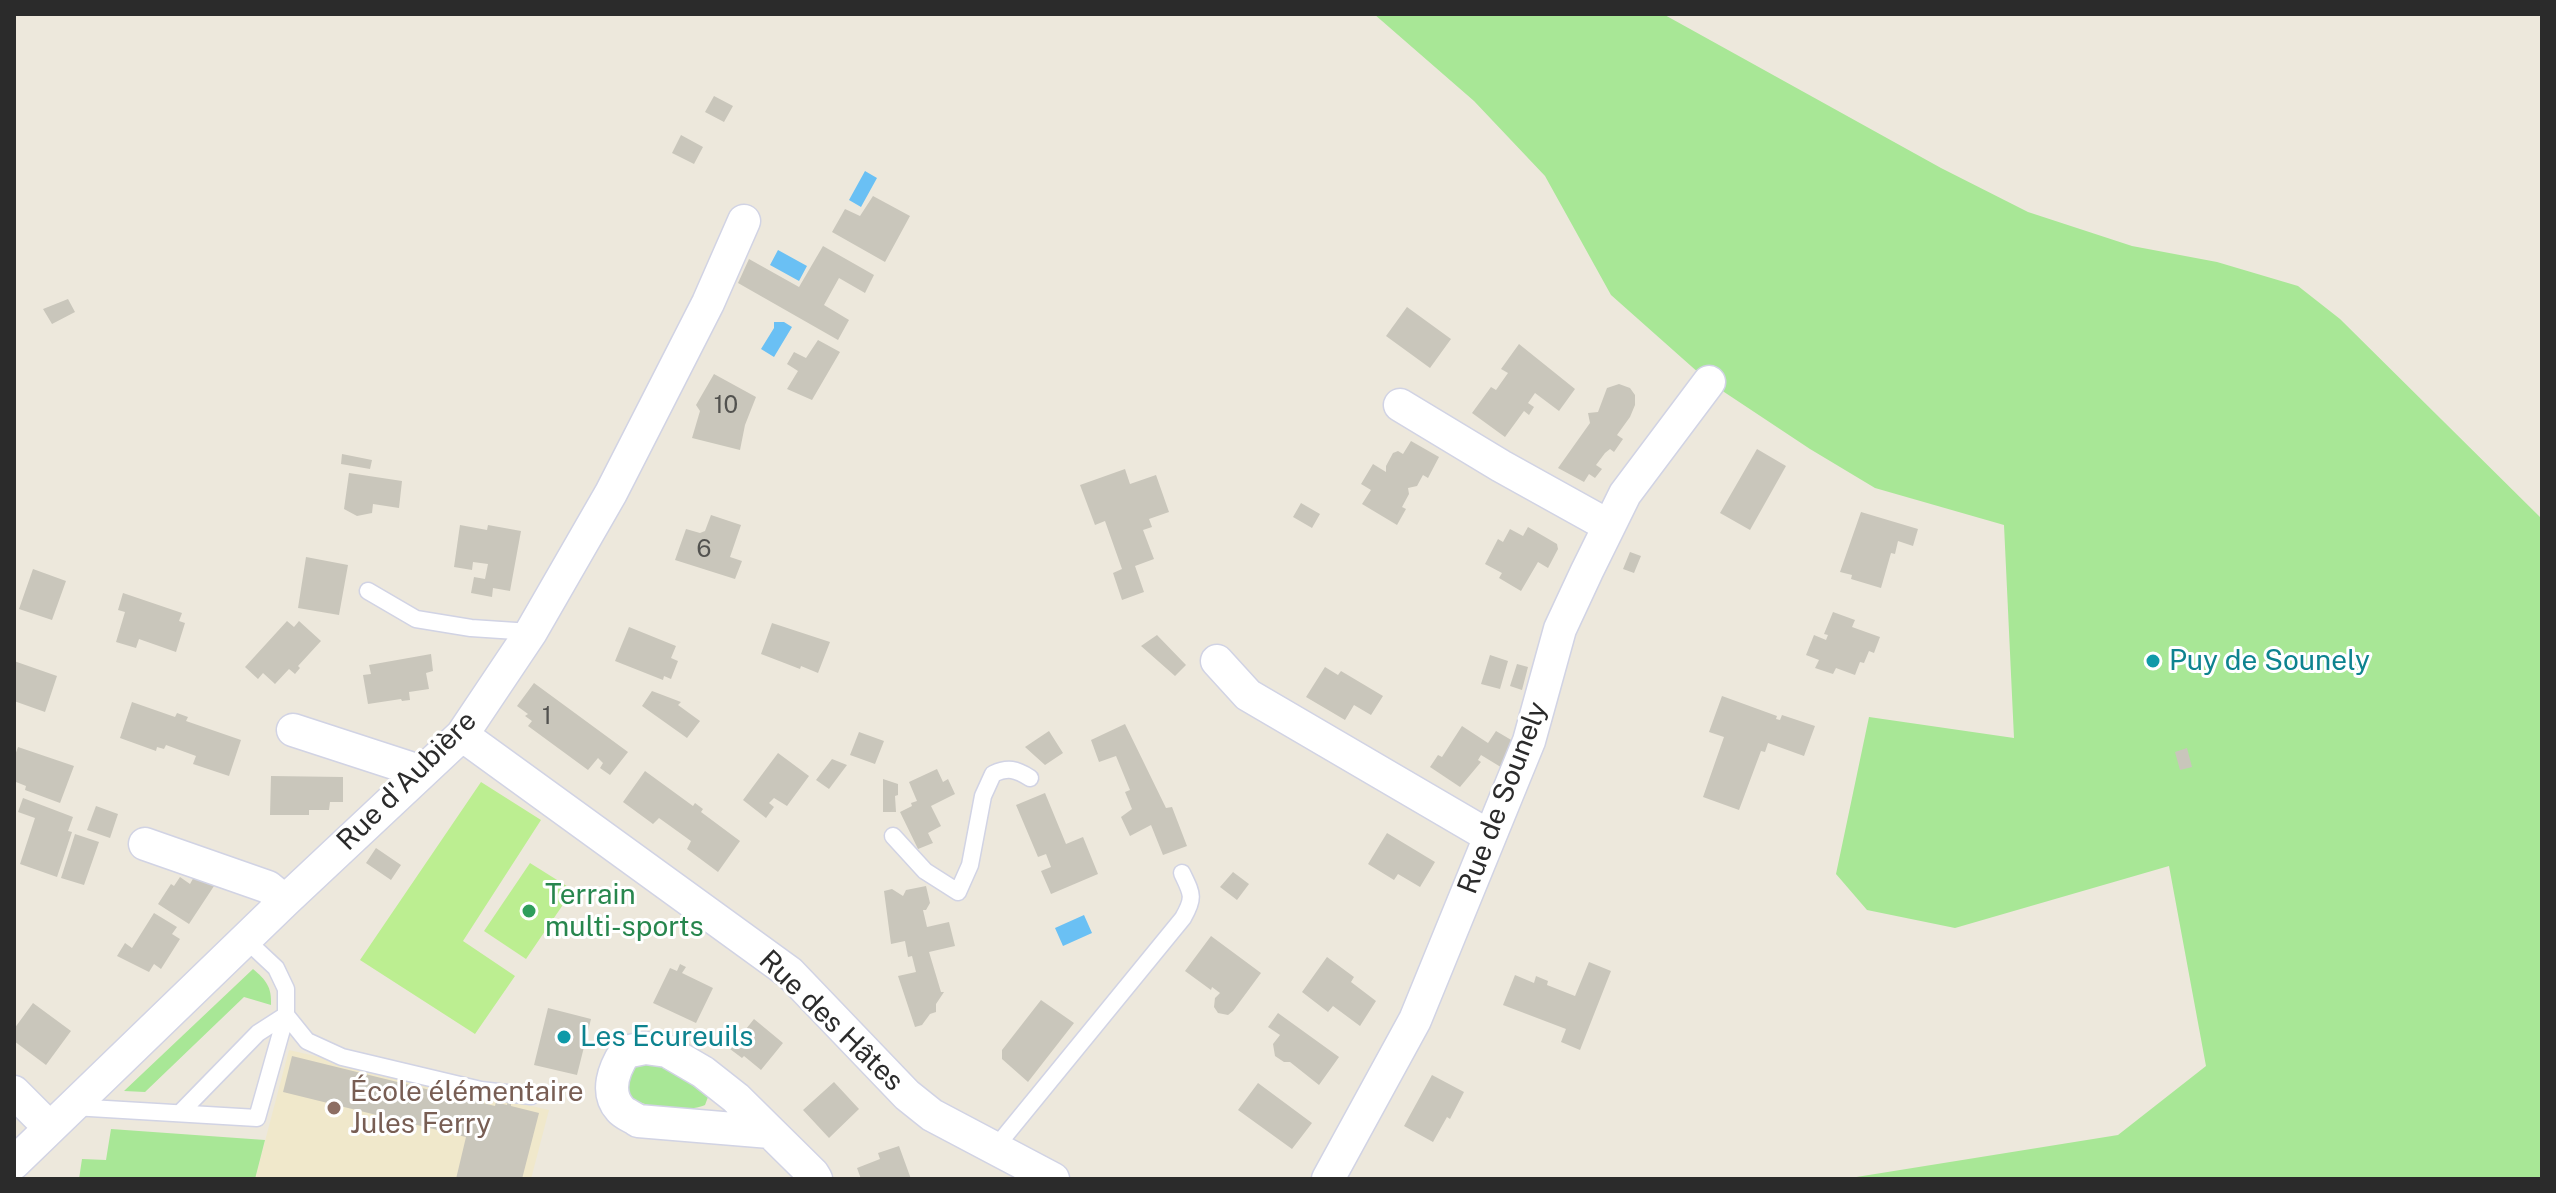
<!DOCTYPE html>
<meta charset="utf-8">
<style>
body{margin:0}
#map{position:relative;width:2556px;height:1193px;overflow:hidden;background:#ede8dc;font-family:"Public Sans",sans-serif}
canvas{display:block}
.frame{position:absolute;inset:0;border:16px solid #2b2b2b;pointer-events:none}
</style>
<div id="map">
<canvas width="2556" height="1193"></canvas>
<div class="frame"></div>
</div>
<script>
const ctx = document.querySelector('canvas').getContext('2d');
ctx.lineJoin = 'round';
function paint(path, color) {
  ctx.fillStyle = color;
  ctx.fill(path, 'evenodd');
}
function strokePath(path, color, width, dash) {
  ctx.strokeStyle = color;
  ctx.lineWidth = width;
  ctx.lineCap = dash ? 'butt' : 'round';
  ctx.setLineDash(dash || []);
  ctx.stroke(path);
}
function drawText(font, color, halo, rows, align = 'center') {
  ctx.font = font + ' "Public Sans",sans-serif';
  ctx.lineWidth = 6;
  ctx.setLineDash([]);
  ctx.textBaseline = 'middle';
  ctx.strokeStyle = halo;
  ctx.fillStyle = color;
  for (const [text, x, y, turn = 0] of rows) {
    ctx.save();
    ctx.translate(x, y);
    ctx.rotate((+turn || 0) * Math.PI / 180);
    ctx.textAlign = isNaN(turn) ? turn : align;
    if (halo) ctx.strokeText(text, 0, 0);
    ctx.fillText(text, 0, 0);
    ctx.restore();
  }
}
paint(new Path2D(`
 M289 1050 549 1110 531 1179H255Z`), '#f0e8cb');
paint(new Path2D(`
 M1374 14H1663L1941 168 2028 212 2132 246 2217 262 2298 286 2340 319 2542 519V1179H1844L2118 1135 2206 1066 2169 866 1955 928 1867 910 1836 874 1869 717 2014 738 2004 525 1875 488 1810 449 1709 382 1611 295 1545 176 1474 101Z
 M253 969C266 980 272 987 271 1005L244 997 145 1092 124 1091Z
 M654 1060 701 1087 708 1097 705 1105C687 1113 647 1108 630 1098L625 1081 639 1061Z
 M111 1129 265 1140 255 1179H79L82 1159 106 1160Z`), '#a8e796');
paint(new Path2D(`
 M481 782 541 820 463 941 515 976 475 1034 360 960Z
 M530 863 573 890 526 959 484 931Z`), '#bcee91');
paint(new Path2D(`
 M865 171 877 178 861 207 849 200Z
 M778 250 807 266 799 281 770 265Z
 M774 322H784L792 327 774 357 761 349 774 328Z
 M1084 915 1092 933 1063 946 1055 928Z`), '#6ac0f4');
paint(new Path2D(`
 M714 96 733 106 724 122 705 112Z
 M681 135 703 147 694 164 672 153Z
 M873 196 910 216 885 262 832 232 845 209 860 216Z
 M823 246 874 275 865 293 839 278 824 305 849 320 838 340 738 283 749 259 799 287Z
 M68 299 75 312 52 324 43 309Z
 M1407 307 1451 339 1430 368 1386 336Z
 M818 340 840 352 812 400 787 389 798 371 787 364 794 352 806 358Z
 M1519 344 1575 389 1559 411 1535 393 1528 403 1534 407 1529 415 1524 411 1505 437 1472 413 1491 387 1496 390 1508 373 1501 369Z
 M714 374 756 397 745 425 740 450 692 438 700 411 696 405Z
 M1619 384 1630 388 1635 395V405L1630 417 1617 435 1623 439 1614 452 1610 449 1605 453 1596 465 1602 469 1595 478 1589 474 1584 482 1558 468 1590 423 1588 413 1598 412 1607 388Z
 M1411 441 1439 457 1428 478 1423 475 1417 486 1408 488 1409 494 1402 507 1406 509 1397 525 1362 504 1371 490 1361 484 1373 464 1386 472V466L1393 453 1398 451 1403 454Z
 M1757 449 1786 466 1750 530 1720 513Z
 M342 454 372 460 370 469 341 464Z
 M1125 469 1130 484 1156 475 1169 512 1149 519 1152 527 1143 530 1154 559 1135 566 1144 592 1122 600 1113 573 1122 569 1105 521 1095 525 1080 485Z
 M349 473 402 481 399 508 373 504 372 513 357 516 344 509Z
 M1301 503 1320 514 1312 528 1293 517Z
 M1861 512 1918 529 1913 546 1898 541 1895 554 1891 553 1881 588 1851 579 1852 575 1840 572Z
 M711 515 741 525 730 557 742 561 735 579 675 560 686 529 700 533 705 531Z
 M460 525 487 530 488 525 521 531 510 591 493 588 492 597 471 593 474 577 485 579 488 564 473 562 472 570 454 567Z
 M1528 527 1557 544 1558 549 1548 568 1538 562 1521 591 1499 578 1502 573 1485 564 1498 539 1503 542 1510 529 1523 536Z
 M1630 552 1641 556 1634 573 1623 569Z
 M306 557 348 565 339 615 298 608Z
 M33 569 66 581 52 620 19 609Z
 M123 593 182 613 179 621 185 623 176 652 139 639 136 648 116 642 125 612 118 610Z
 M1833 612 1855 620 1852 627 1880 637 1874 653 1869 651 1864 663 1860 662 1855 675 1836 668 1833 674 1815 668 1819 660 1806 655 1814 635 1826 640 1828 635 1824 634Z
 M287 621 294 627 299 621 321 641 298 666 300 668 295 674 289 669 275 684 263 673 258 679 245 667Z
 M772 623 830 642 818 673 801 666 800 669 761 654Z
 M629 627 676 646 671 658 678 661 671 679 664 676 663 680 615 661Z
 M1157 635 1186 665 1175 676 1141 646Z
 M431 654 433 671 426 673 429 689 409 692 410 700 402 701 401 699 368 704 363 675 371 674 369 665Z
 M1490 655 1508 661 1500 689 1481 684Z
 M14 661 57 676 45 712 14 701Z
 M1517 664 1528 667 1522 690 1510 686Z
 M1325 667 1338 675 1341 671 1383 696 1371 715 1354 705 1345 720 1306 697Z
 M534 683 628 752 610 775 600 768 603 763 598 758 588 770 528 726 532 721 525 716 528 714 517 706Z
 M652 691 681 702 678 705 700 721 687 738 642 706Z
 M1722 696 1777 716 1776 719 1780 720 1782 715 1815 726 1804 756 1768 743 1765 752 1761 751 1739 810 1703 797 1724 737 1709 732Z
 M132 702 175 717 177 713 188 717 186 721 241 740 229 776 193 764 196 756 166 745 164 749 157 747 156 751 120 738Z
 M1125 724 1166 808 1172 807 1187 846 1163 855 1151 825 1130 836 1121 817 1132 809 1125 792 1130 790 1116 756 1099 762 1091 740Z
 M1462 726 1488 743 1496 731 1513 741 1504 769 1481 755 1478 760 1481 762 1460 787 1430 767 1438 755 1442 757Z
 M1049 731 1063 753 1045 765 1025 747Z
 M859 732 884 741 875 764 850 755Z
 M18 747 74 766 60 803 25 790 26 786 16 782 14 758Z
 M2187 748 2192 767 2180 770 2175 752Z
 M778 753 809 776 787 806 774 798 769 803 774 807 766 818 743 800Z
 M832 759 847 765 829 789 816 780Z
 M937 769 943 782 948 779 955 794 931 806 941 826 928 833 933 843 918 849 900 812 912 806 911 803 917 801 909 782Z
 M645 771 693 806 695 803 703 809 701 812 740 841 718 872 687 849 691 841 659 818 653 824 623 802Z
 M271 776 343 777V802H330L329 810H309V815H270Z
 M883 779 898 784V795L895 796 896 812H883Z
 M1045 793 1066 844 1083 837 1098 874 1051 894 1041 871 1051 867 1046 854 1038 857 1016 805Z
 M23 798 73 817 68 831 72 832 57 877 20 864 35 818 18 812Z
 M96 806 118 814 110 838 87 830Z
 M1387 833 1435 862 1420 887 1398 874 1394 880 1368 864Z
 M75 834 99 842 84 885 61 878Z
 M376 848 401 865 391 880 366 863Z
 M1233 872 1249 884 1237 900 1220 887Z
 M195 875 216 883 189 924 158 904 171 884 174 886 180 877 190 884Z
 M926 886 930 903 926 910H923L927 927 949 922 955 946 929 952 941 992H944L936 1004V1012L930 1014 922 1025 915 1027 898 976 916 972 912 956 908 957 905 941 891 944 884 891 892 889 903 896 906 890Z
 M154 913 177 927 172 934 180 939 161 969 154 964 149 972 117 956 125 943 132 948Z
 M1211 936 1261 973 1233 1011 1228 1015 1218 1013 1214 1007 1215 998 1220 993 1212 987 1211 990 1185 971Z
 M1327 957 1354 977 1351 982 1376 1001 1360 1026 1333 1006 1328 1012 1302 992Z
 M1589 962 1611 971 1580 1050 1561 1042 1566 1029 1503 1005 1515 975 1534 983 1536 976 1548 981 1547 985 1575 996Z
 M680 964 686 967 682 973 713 988 696 1023 653 1003 670 968 677 971Z
 M1041 1000 1074 1023 1028 1082 1002 1059V1050Z
 M33 1003 71 1031 46 1065 14 1041V1029Z
 M548 1008 591 1019 577 1075 534 1065Z
 M1278 1013 1339 1057 1319 1085 1290 1062H1284L1275 1056 1273 1044 1280 1035 1268 1027Z
 M754 1019 783 1043 761 1070 744 1056 742 1058 730 1049Z
 M292 1056 495 1106 496 1102 507 1105 508 1101 511 1102V1106L539 1113 522 1179H456L466 1137 283 1092Z
 M1432 1075 1464 1092 1450 1119 1447 1117 1433 1142 1404 1126Z
 M834 1082 859 1109 829 1138 803 1110Z
 M1258 1083 1312 1123 1292 1149 1238 1110Z
 M899 1146 911 1179H861L857 1168 880 1159 878 1153Z`), '#c9c6bb');
const service = new Path2D(`
 M368 591 416 619 471 628 531 632
 M893 836 925 871 958 892 970 865 983 796 993 774C1008 767 1016 769 1030 778
 M73 1107 257 1118 286 1015V989L276 968 245 939
 M180 1113 258 1033 286 1015 307 1041 342 1057 481 1090 531 1096
 M995 1148 1183 918C1195 897 1192 894 1182 873`);
const minor = new Path2D(`
 M1400 405 1501 466 1609 526
 M1217 661 1248 695 1489 836
 M293 730 422 772
 M462 735 790 973 907 1095 932 1115 1053 1179
 M145 844 268 887 285 901
 M14 1092 50 1128
 M770 1132 638 1121C633 1117 624 1114 620 1109 605 1092 614 1069 625 1052L645 1048 667 1051 703 1072 736 1098 813 1174 816 1179
 M14 1163 285 901 462 735 531 632 611 493 708 303 744 221
 M1328 1179 1415 1020 1529 741 1560 629 1587 571 1625 494 1709 382`);
strokePath(service, '#d1d3e4', 19);
strokePath(minor, '#d1d3e4', 35);
strokePath(service, '#fff', 16);
strokePath(minor, '#fff', 32);
for (const [x, y, r, color] of [
 [2153,661,8,"#0f9aa8"],
 [529,911,8,"#2e9e5b"],
 [564,1037,8,"#0f9aa8"],
 [334,1108,8,"#8d6e63"]
]) {
  const dot = new Path2D();
  dot.arc(x, y, r, 0, 2 * Math.PI);
  ctx.fillStyle = color;
  ctx.fill(dot);
  strokePath(dot, '#fff', 3);
}
drawText('24px', '#52524f', null, [
 ["10",726,406],
 ["6",704,550],
 ["1",547,717]
]);
drawText('28px', '#0d838f', '#fff', [
 ["Puy de Sounely",2169,661],
 ["Les Ecureuils",580,1037]
], 'left');
drawText('28px', '#2b2b2b', '#fff', [
 ["Rue d'Aubière",407,781,-45],
 ["Rue de Sounely",1503,798,-69],
 ["Rue des Hâtes",831,1021,44]
]);
drawText('28px', '#27864d', '#fff', [
 ["Terrain",545,895],
 ["multi-sports",545,927]
], 'left');
drawText('28px', '#785e54', '#fff', [
 ["École élémentaire",350,1092],
 ["Jules Ferry",350,1124]
], 'left');
</script>
